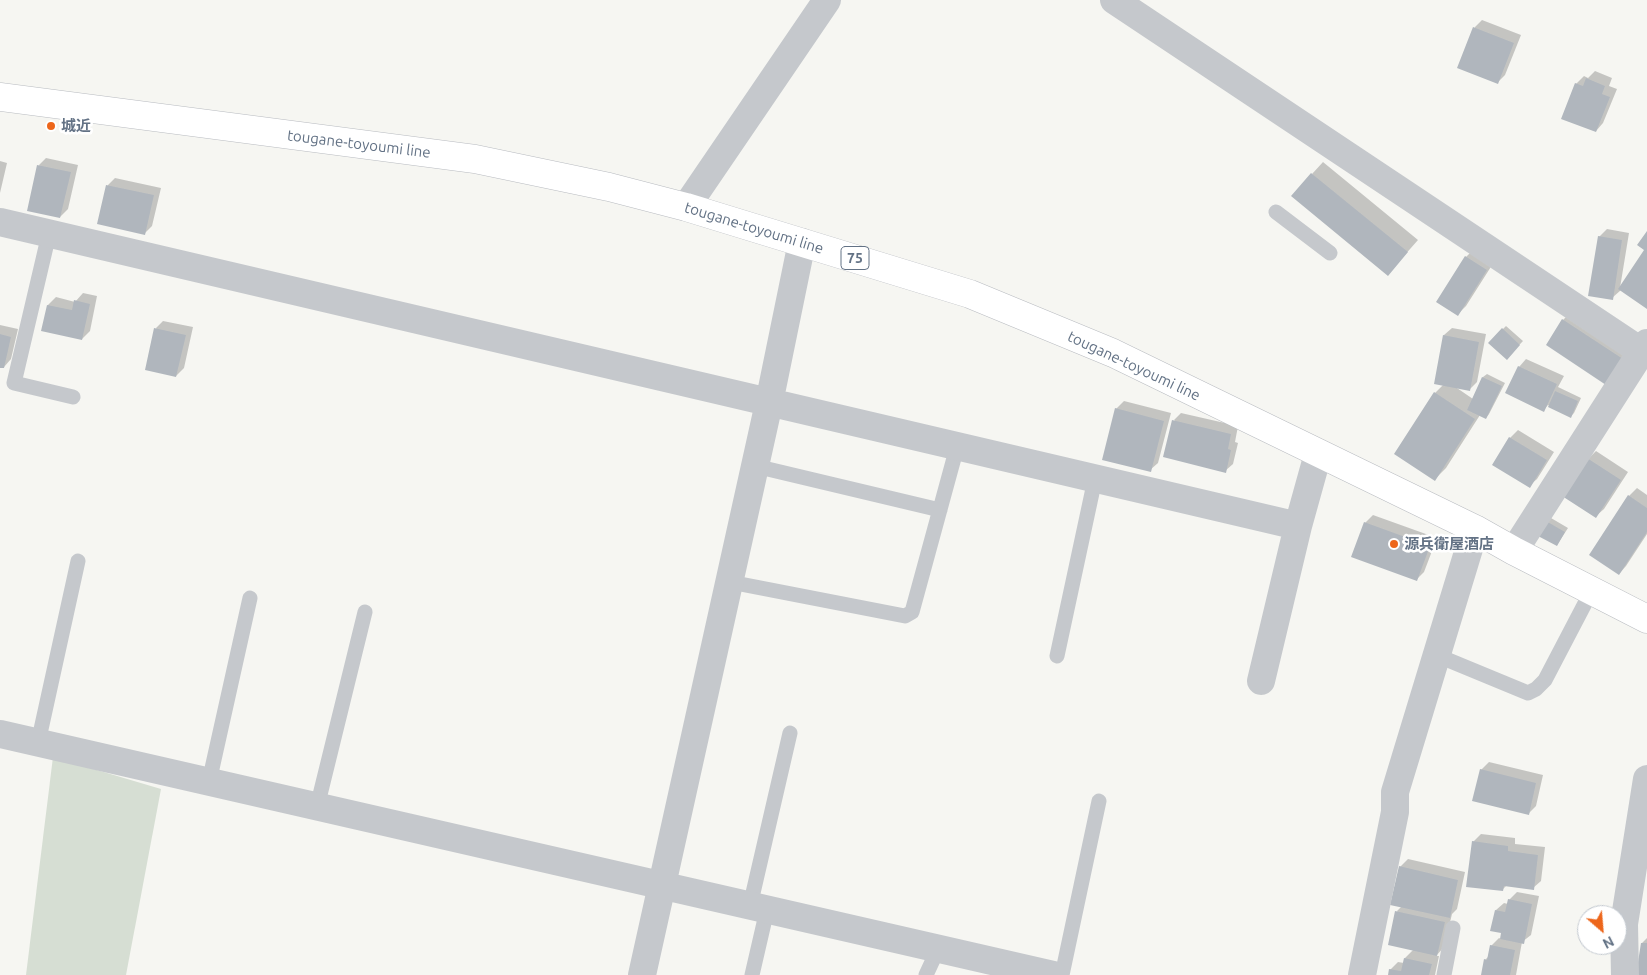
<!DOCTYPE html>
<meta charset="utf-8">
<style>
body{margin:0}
#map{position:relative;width:1647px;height:975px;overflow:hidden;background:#f6f6f2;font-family:Ubuntu,sans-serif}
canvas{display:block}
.north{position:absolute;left:1577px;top:905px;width:50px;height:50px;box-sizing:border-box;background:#fff;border:1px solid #c1c7ce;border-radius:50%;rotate:153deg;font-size:14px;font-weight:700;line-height:20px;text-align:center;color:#637285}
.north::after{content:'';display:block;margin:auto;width:18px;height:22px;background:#ed661b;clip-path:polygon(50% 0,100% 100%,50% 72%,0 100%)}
</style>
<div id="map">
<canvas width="1647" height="975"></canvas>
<div class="north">N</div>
</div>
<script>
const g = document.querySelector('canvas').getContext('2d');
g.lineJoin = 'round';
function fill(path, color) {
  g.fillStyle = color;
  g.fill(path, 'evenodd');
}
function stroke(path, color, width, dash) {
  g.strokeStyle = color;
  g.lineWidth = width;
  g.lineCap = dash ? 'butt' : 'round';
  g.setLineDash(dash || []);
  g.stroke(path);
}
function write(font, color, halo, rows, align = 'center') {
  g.font = font + ' Ubuntu,"Noto Sans JP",sans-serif';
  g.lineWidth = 5;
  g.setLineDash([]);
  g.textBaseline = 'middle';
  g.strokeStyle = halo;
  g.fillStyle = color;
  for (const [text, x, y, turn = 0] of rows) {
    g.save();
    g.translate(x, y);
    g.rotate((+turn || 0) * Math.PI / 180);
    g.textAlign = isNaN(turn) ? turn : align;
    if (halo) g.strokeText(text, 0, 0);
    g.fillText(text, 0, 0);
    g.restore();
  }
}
fill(new Path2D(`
 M 53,757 L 161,789 L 126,975 L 26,975 Z`), '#d6ded3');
fill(new Path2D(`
 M 1482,20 L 1521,35 L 1505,75 L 1498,82 L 1459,67 L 1475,27 Z
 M 1595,71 L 1612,78 L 1609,86 L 1617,89 L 1603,123 L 1596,131 L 1576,84 L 1584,76 L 1588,78 Z
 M 46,158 L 78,165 L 68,209 L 60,217 L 39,165 Z
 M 0,161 L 7,163 L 0,193 Z
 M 1323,162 L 1418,240 L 1388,274 L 1312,174 Z
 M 115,178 L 161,188 L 152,226 L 144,234 L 99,223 L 108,185 Z
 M 1607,229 L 1629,233 L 1620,288 L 1646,250 L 1647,233 L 1647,308 L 1621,290 L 1612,298 L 1599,237 Z
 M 1474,249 L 1494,262 L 1466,306 L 1458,314 L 1466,257 Z
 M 83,293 L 97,296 L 90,331 L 82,339 L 43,330 L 48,305 L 56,297 L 75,302 Z
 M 1571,312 L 1630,351 L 1614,376 L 1563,320 Z
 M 163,321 L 193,327 L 184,368 L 176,376 L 156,328 Z
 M 0,325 L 18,329 L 11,359 L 4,367 L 0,366 Z
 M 1506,326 L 1523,341 L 1507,358 L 1490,342 Z
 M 1452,328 L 1486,334 L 1477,382 L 1470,389 L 1454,386 L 1473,399 L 1483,377 L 1487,374 L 1505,383 L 1489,414 L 1486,418 L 1480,415 L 1446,468 L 1435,479 L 1435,393 L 1444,384 L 1444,335 Z
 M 1526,359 L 1564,376 L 1558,387 L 1581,398 L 1574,413 L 1571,416 L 1548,405 L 1543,410 L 1519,367 Z
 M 1124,401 L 1171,413 L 1158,463 L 1150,470 L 1116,409 Z
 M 1181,413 L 1238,426 L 1235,442 L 1238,443 L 1233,464 L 1225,471 L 1174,420 Z
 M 1518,430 L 1554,452 L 1537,479 L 1529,486 L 1494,465 L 1510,438 Z
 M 1596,451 L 1628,472 L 1604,509 L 1596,516 L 1588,459 Z
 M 1637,488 L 1647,495 L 1647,534 L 1626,566 L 1619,574 L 1629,496 Z
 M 1373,515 L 1437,538 L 1424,572 L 1416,580 L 1365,523 Z
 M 1551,518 L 1568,528 L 1557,545 L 1540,535 Z
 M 1489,762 L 1543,775 L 1536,806 L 1529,813 L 1481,770 Z
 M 1481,834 L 1515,838 L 1515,844 L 1545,847 L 1541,881 L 1533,888 L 1507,885 L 1502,890 L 1473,842 Z
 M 1408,859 L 1465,872 L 1457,909 L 1452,914 L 1444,947 L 1436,956 L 1439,956 L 1435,975 L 1389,975 L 1390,970 L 1398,962 L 1404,963 L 1405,958 L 1414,949 L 1397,911 L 1402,906 L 1400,867 Z
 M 1517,892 L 1539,896 L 1531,935 L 1522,942 L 1516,975 L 1482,975 L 1485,960 L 1489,956 L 1491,946 L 1499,938 L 1501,939 L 1502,932 L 1496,910 L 1504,903 L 1508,904 L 1509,900 Z
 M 1647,938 L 1647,975 L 1642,943 Z`), '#0003');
fill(new Path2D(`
 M 1473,27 L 1514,43 L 1498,84 L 1457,68 Z
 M 1586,78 L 1605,86 L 1602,94 L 1610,97 L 1596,132 L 1561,119 L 1575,83 L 1583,86 Z
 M 37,165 L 71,172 L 60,218 L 27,211 Z
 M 1311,173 L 1408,252 L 1388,276 L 1291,196 Z
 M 106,185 L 154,195 L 145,235 L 97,224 Z
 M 1647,231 L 1647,309 L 1618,289 L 1644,250 L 1637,245 Z
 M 1598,236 L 1622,240 L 1613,300 L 1588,296 Z
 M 1465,256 L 1487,270 L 1458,316 L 1436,302 Z
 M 74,300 L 90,304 L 82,340 L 41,331 L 47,305 L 72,310 Z
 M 1562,319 L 1623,359 L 1606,385 L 1546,345 Z
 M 154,328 L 186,335 L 176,377 L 145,370 Z
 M 1502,328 L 1520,345 L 1507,360 L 1488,343 Z
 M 0,334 L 11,337 L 4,368 L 0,368 Z
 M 1443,335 L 1479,342 L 1470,391 L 1434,384 Z
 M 1518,366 L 1557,384 L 1544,412 L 1505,393 Z
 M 1482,377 L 1502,386 L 1486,419 L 1467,410 Z
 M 1555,391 L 1578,401 L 1571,418 L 1548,407 Z
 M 1434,392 L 1475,419 L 1435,481 L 1394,454 Z
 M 1115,408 L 1164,421 L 1151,472 L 1102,460 Z
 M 1172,420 L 1231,434 L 1228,449 L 1231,450 L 1226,473 L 1163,457 Z
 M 1509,437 L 1547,460 L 1530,488 L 1492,465 Z
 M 1587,458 L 1621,480 L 1596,518 L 1562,496 Z
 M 1628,495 L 1647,508 L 1647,532 L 1619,575 L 1589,555 Z
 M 1546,521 L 1565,532 L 1557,546 L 1538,536 Z
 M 1364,522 L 1430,546 L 1417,581 L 1351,557 Z
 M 1480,769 L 1536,783 L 1529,815 L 1472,801 Z
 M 1472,841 L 1508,846 L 1508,851 L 1538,855 L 1534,890 L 1504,886 L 1503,891 L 1466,887 Z
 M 1399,866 L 1458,880 L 1450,918 L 1390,905 Z
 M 1508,899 L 1532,904 L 1524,944 L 1500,939 L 1501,933 L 1490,931 L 1495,910 L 1505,912 Z
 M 1395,911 L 1445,922 L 1437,956 L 1388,945 Z
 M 1641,943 L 1647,943 L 1647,975 L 1636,975 Z
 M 1490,945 L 1515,950 L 1510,975 L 1481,975 L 1484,959 L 1487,960 Z
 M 1404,958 L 1432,964 L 1429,975 L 1388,975 L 1389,969 L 1401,971 Z`), '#b0b6bd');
const primary = new Path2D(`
 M 0,97 L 475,159 L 609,187 L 686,207 L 970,294 L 1113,353 L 1475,529 L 1514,551 L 1647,619`);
stroke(primary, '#b8bbc0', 29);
stroke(new Path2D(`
 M 1276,212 L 1330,253
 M 49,234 L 14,383 L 73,397
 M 755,466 L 940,510
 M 730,582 L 905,616 L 912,612 L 957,447
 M 1436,655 L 1528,693 L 1536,689 L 1545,680 L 1592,590
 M 1057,656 L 1095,479
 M 38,743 L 78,561
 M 209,782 L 250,598
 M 317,807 L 365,612
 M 750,906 L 790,733
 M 752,975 L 767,910
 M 926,975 L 938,949
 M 1062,975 L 1099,801
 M 1444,975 L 1453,928`), '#c5c8cc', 15);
stroke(new Path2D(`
 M 1114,0 L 1647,355
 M 686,207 L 827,0
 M 0,222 L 1298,526
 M 1514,551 L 1647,343
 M 1261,681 L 1298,526 L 1318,454
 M 0,734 L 1053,975
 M 642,975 L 769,403 L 802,242
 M 1362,975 L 1395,812 L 1395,792 L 1475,529
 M 1625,975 L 1624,924 L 1647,779`), '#c5c8cc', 28);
stroke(primary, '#fff', 28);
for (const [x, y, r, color] of [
 [51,126,5,"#ed661b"],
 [1394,544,5,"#ed661b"]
]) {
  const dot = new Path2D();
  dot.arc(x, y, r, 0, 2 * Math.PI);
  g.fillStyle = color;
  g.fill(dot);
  stroke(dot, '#fff', 2);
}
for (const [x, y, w] of [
 [855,258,28]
]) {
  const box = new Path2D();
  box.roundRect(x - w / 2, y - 11.5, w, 23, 4);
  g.fillStyle = '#fff';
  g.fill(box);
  stroke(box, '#637285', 1);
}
write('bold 14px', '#637285', null, [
 ["75",855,258]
]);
write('bold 15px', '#637285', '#fff', [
 ["城近",61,126],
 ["源兵衛屋酒店",1404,544]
], 'left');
write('15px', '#637285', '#fff', [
 ["tougane-toyoumi line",359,144,7],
 ["tougane-toyoumi line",754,228,17],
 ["tougane-toyoumi line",1134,366,25]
]);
</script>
